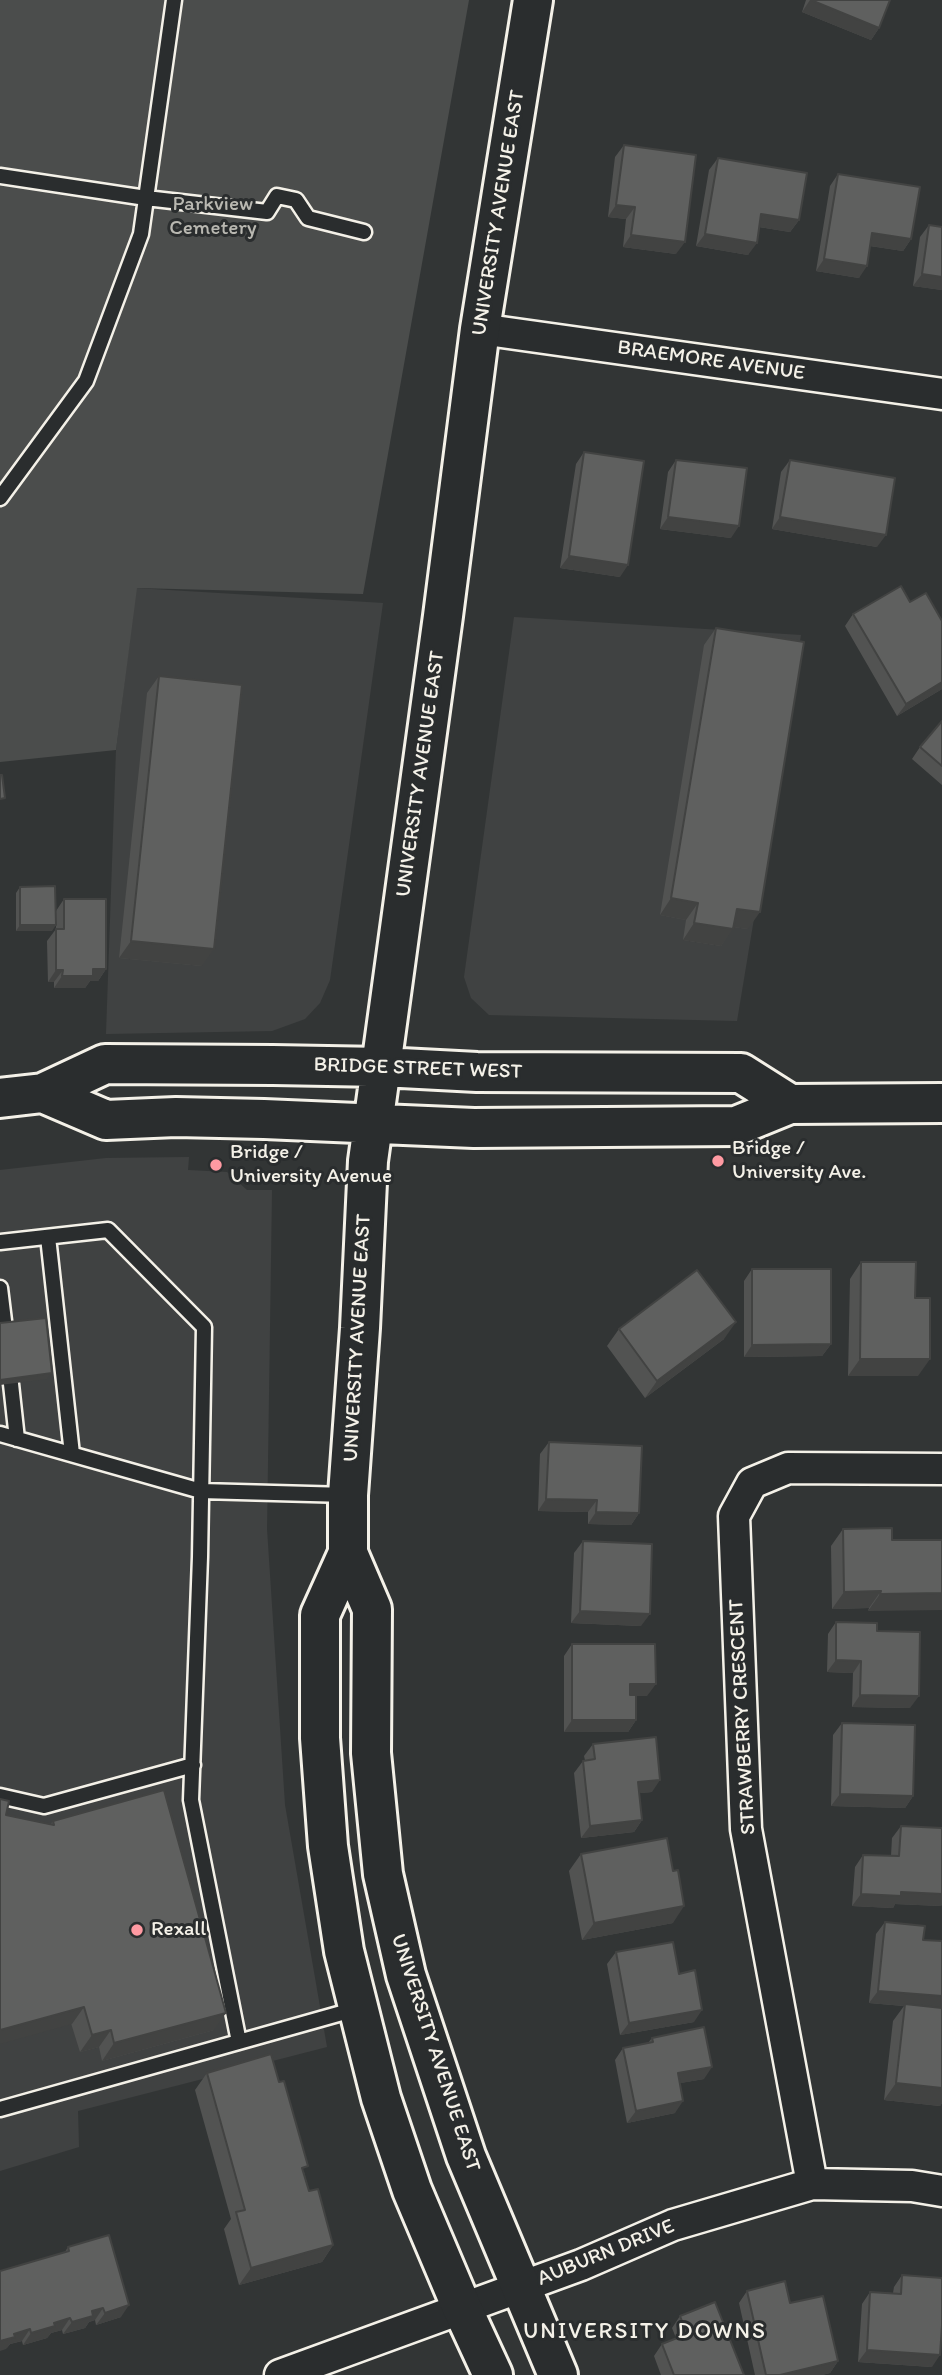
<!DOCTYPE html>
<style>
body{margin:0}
canvas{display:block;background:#323535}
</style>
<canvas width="942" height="2375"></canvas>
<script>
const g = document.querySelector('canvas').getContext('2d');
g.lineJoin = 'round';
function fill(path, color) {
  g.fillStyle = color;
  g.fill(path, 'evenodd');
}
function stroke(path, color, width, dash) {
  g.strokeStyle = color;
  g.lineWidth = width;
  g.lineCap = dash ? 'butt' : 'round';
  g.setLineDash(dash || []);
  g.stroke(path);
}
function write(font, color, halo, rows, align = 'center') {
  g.font = font + ' Itim,sans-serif';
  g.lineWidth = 6;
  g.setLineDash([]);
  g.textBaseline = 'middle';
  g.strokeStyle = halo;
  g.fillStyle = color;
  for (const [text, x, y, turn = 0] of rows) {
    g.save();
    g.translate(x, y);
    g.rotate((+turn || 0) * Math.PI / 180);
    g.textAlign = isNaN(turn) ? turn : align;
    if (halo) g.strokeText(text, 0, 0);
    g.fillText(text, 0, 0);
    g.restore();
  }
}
fill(new Path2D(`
 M 136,588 L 383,603 L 330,980 L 320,1003 L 305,1019 L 272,1031 L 106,1034 L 116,750 Z
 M 514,617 L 801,635 L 737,1021 L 489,1015 L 471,998 L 464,977 Z
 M 189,1157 L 188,1170 L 227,1172 L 247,1190 L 272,1190 L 267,1529 L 285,1805 L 327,2047 L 78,2111 L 79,2147 L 0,2171 L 0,1170 L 106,1158 Z`), '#404242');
fill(new Path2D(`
 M 0,0 L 469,0 L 363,594 L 137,588 L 116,750 L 0,762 Z`), '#4b4d4c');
const lane = new Path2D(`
 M 0,176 L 146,198 L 267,212 L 277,196 L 296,200 L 308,218 L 364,232
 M 0,498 L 86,381 L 141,234 L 174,0
 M 48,1237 L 72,1454
 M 0,1242 L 108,1230 L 204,1327 L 200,1557 L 191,1800 L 239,2042
 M 0,1288 L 5,1329
 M 11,1384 L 17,1439
 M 0,1434 L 201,1491 L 347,1495
 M 0,1796 L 44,1806 L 193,1765
 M 0,2109 L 356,2009`);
const street = new Path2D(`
 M 480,329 L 942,394
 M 812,2184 L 746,1829 L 734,1516 L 752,1483 L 788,1468 L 942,1469
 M 280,2375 L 581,2265 L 673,2225 L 812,2184 L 912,2186 L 942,2191`);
const secondary = new Path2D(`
 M 43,1093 L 106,1120 L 176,1117 L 264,1119 L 474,1128 L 736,1126 L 790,1104 L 942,1103
 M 0,1098 L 43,1093 L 105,1064 L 273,1065 L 382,1067 L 477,1072 L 741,1073 L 790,1104
 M 348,1553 L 372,1609 L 371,1753 L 383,1874 L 406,1975 L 466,2156 L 558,2375
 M 493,2375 L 462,2308 L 412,2190 L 381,2098 L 344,1951 L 328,1846 L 320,1738 L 320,1615 L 348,1553 L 348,1495 L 360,1328 L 368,1161 L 443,616 L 480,329 L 533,0`);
stroke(lane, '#f4f1e8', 19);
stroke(street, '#f4f1e8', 35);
stroke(secondary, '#f4f1e8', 44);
stroke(lane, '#2a2d2e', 14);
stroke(street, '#2a2d2e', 30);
stroke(secondary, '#2a2d2e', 38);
fill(new Path2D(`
 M 806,0 L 890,0 L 879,28 L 871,40 L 802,12 Z
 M 624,145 L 676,254 L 623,247 L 626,219 L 608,217 L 615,157 Z
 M 718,158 L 799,220 L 790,232 L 759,227 L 748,255 L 696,246 L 709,170 Z
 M 838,174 L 911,239 L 903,251 L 870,246 L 859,278 L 816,271 L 830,186 Z
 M 929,225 L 942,227 L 942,290 L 913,286 L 920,237 Z
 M 584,452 L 620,577 L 560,568 L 576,464 Z
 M 676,460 L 731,538 L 660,529 L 668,472 Z
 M 790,460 L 877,547 L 772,529 L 781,472 Z
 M 910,602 L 942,621 L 942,689 L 897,716 L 845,626 L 853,614 Z
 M 716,628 L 748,929 L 733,927 L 721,946 L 683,940 L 686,920 L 660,915 L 704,645 Z
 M 159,676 L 202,966 L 119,958 L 147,693 Z
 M 942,721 L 942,785 L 912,759 L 920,747 Z
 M 20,887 L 52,931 L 16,931 L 16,893 Z
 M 64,899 L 106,969 L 98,981 L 90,981 L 85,988 L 54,988 L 54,982 L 48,982 L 47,941 L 56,929 L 56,911 Z
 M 861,1262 L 915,1298 L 918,1376 L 848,1376 L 850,1279 Z
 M 752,1269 L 831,1344 L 822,1356 L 744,1357 L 744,1281 Z
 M 619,1329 L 724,1339 L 645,1398 L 607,1346 Z
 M 549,1442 L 639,1513 L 631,1525 L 588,1524 L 588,1512 L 538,1511 L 540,1454 Z
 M 843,1529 L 892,1540 L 942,1540 L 868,1611 L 869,1608 L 832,1609 L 831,1546 Z
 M 583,1541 L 641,1626 L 571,1623 L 574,1553 Z
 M 836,1622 L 877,1631 L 910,1708 L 852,1707 L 853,1673 L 827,1672 L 828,1634 Z
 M 572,1644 L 647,1696 L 636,1696 L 636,1720 L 628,1732 L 564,1732 L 564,1656 Z
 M 842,1723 L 913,1796 L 905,1808 L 831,1806 L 833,1735 Z
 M 593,1744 L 652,1792 L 639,1793 L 642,1820 L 634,1832 L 581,1838 L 574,1773 L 583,1761 L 585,1760 L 584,1756 Z
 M 6,1815 L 50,1825 L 53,1821 L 214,2030 L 102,2061 L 99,2047 L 80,2052 Z
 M 901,1826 L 942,1828 L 942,1904 L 941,1906 L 895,1904 L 893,1908 L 852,1906 L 855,1867 L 863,1855 L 891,1856 L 892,1838 Z
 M 581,1854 L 673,1923 L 582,1940 L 569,1871 Z
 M 885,1922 L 923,1940 L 942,1941 L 942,2103 L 940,2106 L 884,2100 L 893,2021 L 904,2006 L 869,2003 L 876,1934 Z
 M 616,1952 L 679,1974 L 694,2022 L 620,2035 L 607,1964 Z
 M 652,2038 L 704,2079 L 680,2083 L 675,2113 L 627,2123 L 615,2060 L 623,2048 L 648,2043 Z
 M 207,2073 L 304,2172 L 309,2191 L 333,2245 L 322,2262 L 239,2285 L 224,2229 L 231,2219 L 195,2090 Z
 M 68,2247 L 121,2317 L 96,2325 L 95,2320 L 89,2322 L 85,2328 L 63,2334 L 62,2330 L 51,2333 L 47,2338 L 23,2345 L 22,2341 L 10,2344 L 6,2349 Z
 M 902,2275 L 932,2367 L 858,2362 L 862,2304 L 870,2292 L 893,2293 L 894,2287 Z
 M 747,2291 L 790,2303 L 838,2361 L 830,2373 L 822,2375 L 755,2375 L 739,2303 Z
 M 680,2316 L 744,2375 L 661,2375 L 654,2356 L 662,2344 L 676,2338 L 672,2328 Z`), '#525352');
fill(new Path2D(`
 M 810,0 L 879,28 L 871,40 L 802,12 Z
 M 616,205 L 635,207 L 626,219 L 608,217 Z
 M 761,214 L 799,220 L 790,232 L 753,226 Z
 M 872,233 L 911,239 L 903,251 L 864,245 Z
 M 705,234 L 757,243 L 748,255 L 696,246 Z
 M 631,235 L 685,242 L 676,254 L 623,247 Z
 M 824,259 L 867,266 L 859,278 L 816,271 Z
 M 922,274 L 942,277 L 942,290 L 913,286 Z
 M 668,517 L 739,526 L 731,538 L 660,529 Z
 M 780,517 L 886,535 L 877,547 L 772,529 Z
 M 569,556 L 628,565 L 620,577 L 560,568 Z
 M 942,682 L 942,689 L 897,716 L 906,704 Z
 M 671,898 L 698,903 L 686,920 L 660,915 Z
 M 737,909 L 760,912 L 748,929 L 725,926 Z
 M 694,923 L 733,929 L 721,946 L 683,940 Z
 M 20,925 L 56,925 L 52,931 L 16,931 Z
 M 131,941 L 214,949 L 202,966 L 119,958 Z
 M 93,969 L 106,969 L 98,981 L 90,981 L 85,988 L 54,988 L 62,976 Z
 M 56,970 L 63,970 L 54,982 L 48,982 Z
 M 736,1322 L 724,1339 L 645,1398 L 657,1381 Z
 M 831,1344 L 822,1356 L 744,1357 L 752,1345 Z
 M 860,1359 L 930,1359 L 918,1376 L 848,1376 Z
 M 52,1373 L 47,1379 L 0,1385 L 0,1380 Z
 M 546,1499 L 597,1500 L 588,1512 L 538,1511 Z
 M 596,1512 L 639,1513 L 631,1525 L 588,1524 Z
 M 881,1591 L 869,1608 L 832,1609 L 844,1592 Z
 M 942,1593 L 942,1610 L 868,1611 L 880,1594 Z
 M 580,1611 L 650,1614 L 641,1626 L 571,1623 Z
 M 836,1660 L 861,1661 L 853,1673 L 827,1672 Z
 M 630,1684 L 656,1684 L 647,1696 L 621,1696 Z
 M 860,1695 L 919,1696 L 910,1708 L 852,1707 Z
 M 572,1720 L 636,1720 L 628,1732 L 564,1732 Z
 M 660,1780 L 652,1792 L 629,1794 L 638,1782 Z
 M 840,1794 L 913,1796 L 905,1808 L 831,1806 Z
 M 642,1820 L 634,1832 L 581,1838 L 590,1826 Z
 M 901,1892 L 942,1894 L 942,1904 L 941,1906 L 895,1904 L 893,1908 L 852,1906 L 861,1894 Z
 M 684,1906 L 673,1923 L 582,1940 L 594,1923 Z
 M 878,1991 L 942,1996 L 942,2009 L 905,2004 L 904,2006 L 869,2003 Z
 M 84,2007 L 72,2024 L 0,2044 L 0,2030 Z
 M 702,2010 L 694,2022 L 620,2035 L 629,2023 Z
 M 226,2013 L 214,2030 L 102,2061 L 114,2043 Z
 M 111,2030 L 99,2047 L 80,2052 L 92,2035 Z
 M 712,2067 L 704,2079 L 670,2085 L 678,2073 Z
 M 896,2083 L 942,2088 L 942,2103 L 940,2106 L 884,2100 Z
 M 683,2101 L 675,2113 L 627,2123 L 636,2111 Z
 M 333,2245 L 322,2262 L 239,2285 L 251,2268 Z
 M 129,2305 L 121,2317 L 96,2325 L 105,2313 Z
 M 103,2308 L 95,2320 L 89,2322 L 85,2328 L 63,2334 L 72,2322 L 92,2311 Z
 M 70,2318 L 62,2330 L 51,2333 L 47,2338 L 23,2345 L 31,2333 L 54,2323 Z
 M 30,2329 L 22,2341 L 10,2344 L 6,2349 L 0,2351 L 0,2341 L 14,2334 Z
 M 867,2350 L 940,2355 L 932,2367 L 858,2362 Z
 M 838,2361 L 830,2373 L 822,2375 L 780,2375 Z`), '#424342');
const building = new Path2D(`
 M 811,0 L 890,0 L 879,28 Z
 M 624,145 L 696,155 L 685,242 L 631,235 L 635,207 L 616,205 Z
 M 718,158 L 807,173 L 799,220 L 761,214 L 757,243 L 705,234 Z
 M 838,174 L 920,187 L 911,239 L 872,233 L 867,266 L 824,259 Z
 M 929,225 L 942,227 L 942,277 L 922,274 Z
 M 584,452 L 644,461 L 628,565 L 569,556 Z
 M 676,460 L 747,468 L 739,526 L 668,517 Z
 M 790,460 L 895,478 L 886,535 L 780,517 Z
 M 901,586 L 910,602 L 926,593 L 942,621 L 942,682 L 906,704 L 853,614 Z
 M 716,628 L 804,642 L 760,912 L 737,909 L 733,929 L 694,923 L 698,903 L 671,898 Z
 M 159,676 L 242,685 L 214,949 L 131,941 Z
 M 942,721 L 942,766 L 920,747 Z
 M 0,775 L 2,775 L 5,798 L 0,799 Z
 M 55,886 L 56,925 L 20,925 L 20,887 Z
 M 64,899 L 106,899 L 106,969 L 93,969 L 93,976 L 62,976 L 63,970 L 56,970 L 56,929 L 64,929 Z
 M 861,1262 L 916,1262 L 915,1298 L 930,1298 L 930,1359 L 860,1359 Z
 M 752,1269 L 831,1269 L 831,1344 L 752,1345 Z
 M 697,1270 L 736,1322 L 657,1381 L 619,1329 Z
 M 46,1318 L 52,1373 L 0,1380 L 0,1323 Z
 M 549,1442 L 642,1446 L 639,1513 L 596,1512 L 597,1500 L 546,1499 Z
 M 892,1528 L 892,1540 L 942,1540 L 942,1593 L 880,1594 L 881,1591 L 844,1592 L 843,1529 Z
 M 583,1541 L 652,1544 L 650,1614 L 580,1611 Z
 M 836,1622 L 877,1623 L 877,1631 L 920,1632 L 919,1696 L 860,1695 L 861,1661 L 836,1660 Z
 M 572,1644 L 655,1644 L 656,1684 L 630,1684 L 630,1695 L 636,1695 L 636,1720 L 572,1720 Z
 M 842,1723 L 915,1725 L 913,1796 L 840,1794 Z
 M 656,1737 L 660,1780 L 638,1782 L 642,1820 L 590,1826 L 583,1761 L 595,1759 L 593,1744 Z
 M 164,1790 L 226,2013 L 114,2043 L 111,2030 L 92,2035 L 84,2007 L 0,2030 L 0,1799 L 9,1801 L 6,1815 L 54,1825 L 53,1821 Z
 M 901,1826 L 942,1828 L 942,1894 L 901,1892 L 901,1896 L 861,1894 L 863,1855 L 899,1856 Z
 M 667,1838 L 673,1871 L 678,1870 L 684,1906 L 594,1923 L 581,1854 Z
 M 885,1922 L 925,1926 L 923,1940 L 942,1941 L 942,1996 L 878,1991 Z
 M 673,1942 L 679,1974 L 695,1970 L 702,2010 L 629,2023 L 616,1952 Z
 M 905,2004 L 942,2008 L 942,2088 L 896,2083 Z
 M 704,2027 L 712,2067 L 678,2073 L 683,2101 L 636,2111 L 623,2048 L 653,2042 L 652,2038 Z
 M 271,2054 L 279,2082 L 284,2081 L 308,2166 L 302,2168 L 309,2191 L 318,2189 L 333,2245 L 251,2268 L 236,2212 L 245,2210 L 207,2073 Z
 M 109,2235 L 129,2305 L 105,2313 L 103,2308 L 92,2311 L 93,2316 L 72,2322 L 70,2318 L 54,2323 L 55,2326 L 31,2333 L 30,2329 L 14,2334 L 15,2337 L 0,2341 L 0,2271 L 69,2251 L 68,2247 Z
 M 902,2275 L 942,2278 L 942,2325 L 940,2355 L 867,2350 L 870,2292 L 901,2294 Z
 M 785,2281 L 790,2303 L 823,2296 L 838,2361 L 780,2375 L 766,2375 L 747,2291 Z
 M 715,2302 L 744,2375 L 674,2375 L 662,2344 L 687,2334 L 680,2316 Z`);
fill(building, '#5f605f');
stroke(building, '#424342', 2);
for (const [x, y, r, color] of [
 [718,1161,7,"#ff9aa2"],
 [216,1165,7,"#ff9aa2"],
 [137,1930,7,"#ff9aa2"]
]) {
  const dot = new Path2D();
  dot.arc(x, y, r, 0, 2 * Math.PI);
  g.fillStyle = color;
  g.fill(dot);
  stroke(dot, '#2a2d2e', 2.5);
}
write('21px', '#b9b8b1', '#2a2d2e', [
 ["Parkview",213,205],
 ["Cemetery",213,229]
]);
write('21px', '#f4f1e8', '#2a2d2e', [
 ["UNIVERSITY AVENUE EAST",499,213,-81],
 ["BRAEMORE AVENUE",711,361,8],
 ["UNIVERSITY AVENUE EAST",421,774,-82],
 ["BRIDGE STREET WEST",418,1069,2],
 ["UNIVERSITY AVENUE EAST",358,1338,-87],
 ["STRAWBERRY CRESCENT",743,1717,-93],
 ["UNIVERSITY AVENUE EAST",435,2053,72],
 ["AUBURN DRIVE",606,2253,-22]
]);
write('21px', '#f4f1e8', '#2a2d2e', [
 ["Bridge /",732,1149],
 ["University Ave.",732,1173],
 ["Bridge /",230,1153],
 ["University Avenue",230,1177],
 ["Rexall",151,1930]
], 'left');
g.letterSpacing = '2px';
write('23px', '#f4f1e8', '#2a2d2e', [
 ["UNIVERSITY DOWNS",645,2332]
]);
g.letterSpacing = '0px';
</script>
